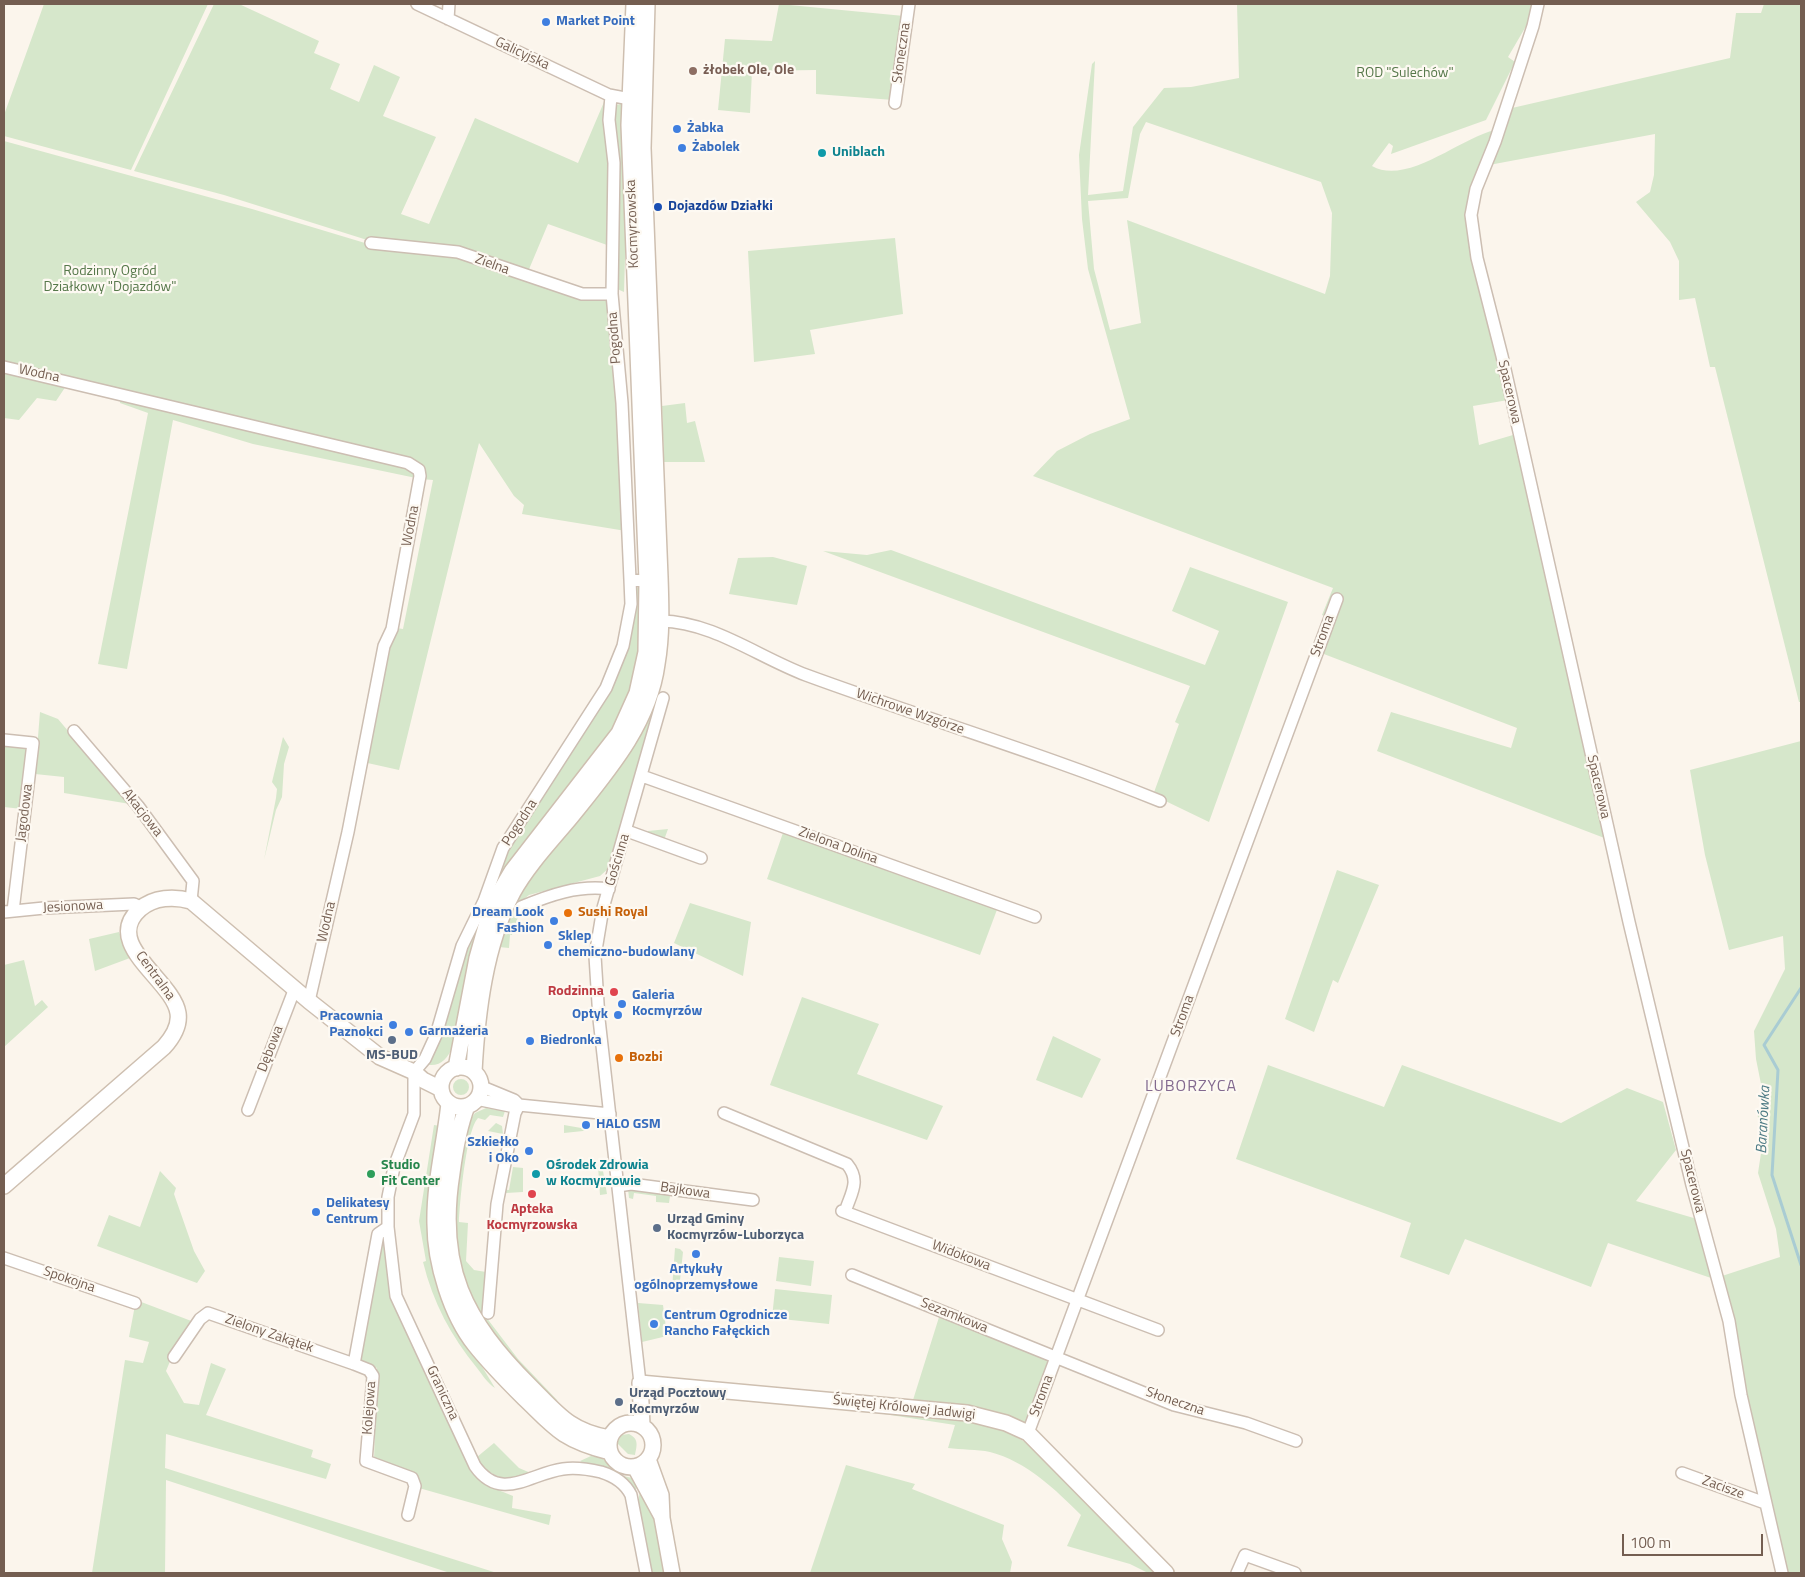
<!DOCTYPE html>
<meta charset="utf-8">
<style>
body{margin:0}
#map{position:relative;width:1805px;height:1577px;overflow:hidden;background:#fbf5ec;font-family:"Titillium Web",sans-serif}
canvas{display:block}
.frame{position:absolute;inset:0;border:5px solid #745e51;pointer-events:none}
.scale{position:absolute;left:1622px;top:1534px;width:141px;height:22px;box-sizing:border-box;border:2px solid #745e51;border-top:0;padding-left:6px;font-size:15px;line-height:18px;white-space:nowrap;color:#745e51;-webkit-text-stroke:4px #fdf9f2;paint-order:stroke}
</style>
<div id="map">
<canvas width="1805" height="1577"></canvas>
<div class="frame"></div>
<div class="scale">100 m</div>
</div>
<script>
const g = document.querySelector('canvas').getContext('2d');
g.lineJoin = 'round';
function fill(path, color) {
  g.fillStyle = color;
  g.fill(path, 'evenodd');
}
function stroke(path, color, width, dash) {
  g.strokeStyle = color;
  g.lineWidth = width;
  g.lineCap = dash ? 'butt' : 'round';
  g.setLineDash(dash || []);
  g.stroke(path);
}
function write(font, color, halo, rows, align = 'center') {
  g.font = font + ' "Titillium Web",sans-serif';
  g.lineWidth = 4.5;
  g.setLineDash([]);
  g.textBaseline = 'middle';
  g.strokeStyle = halo;
  g.fillStyle = color;
  for (const [text, x, y, turn = 0] of rows) {
    g.save();
    g.translate(x, y);
    g.rotate((+turn || 0) * Math.PI / 180);
    g.textAlign = isNaN(turn) ? turn : align;
    if (halo) g.strokeText(text, 0, 0);
    g.fillText(text, 0, 0);
    g.restore();
  }
}
fill(new Path2D(`
 M 44,4 L 208,4 L 131,170 L 4,136 L 4,115 Z
 M 214,4 L 239,4 L 319,41 L 314,53 L 340,64 L 330,89 L 359,102 L 374,65 L 400,77 L 383,116 L 436,137 L 401,214 L 429,224 L 475,118 L 578,163 L 604,102 L 609,136 L 607,245 L 548,224 L 527,274 L 422,245 L 364,239 L 224,195 L 134,171 Z
 M 779,4 L 904,16 L 893,100 L 816,94 L 816,70 L 752,71 L 750,113 L 718,110 L 725,39 L 772,41 Z
 M 1237,4 L 1533,4 L 1532,16 L 1508,57 L 1515,62 L 1486,120 L 1391,154 L 1393,146 L 1389,143 L 1372,166 C 1407,186 1460,138 1495,130 L 1467,212 L 1508,400 L 1473,406 L 1479,445 L 1513,435 L 1607,839 L 1377,751 L 1391,712 L 1511,748 L 1517,728 L 1316,651 L 1329,618 L 1322,615 L 1333,588 L 1033,476 L 1057,451 L 1090,434 L 1130,419 L 1088,269 L 1082,219 L 1079,155 L 1092,64 L 1095,61 L 1088,195 L 1123,191 L 1133,127 L 1164,88 L 1191,87 L 1239,78 ZM 1146,122 L 1321,182 L 1332,213 L 1330,276 L 1325,294 L 1127,220 L 1141,323 L 1110,330 L 1094,269 L 1088,201 L 1128,198 L 1140,134 Z
 M 1764,4 L 1801,4 L 1801,702 L 1799,702 L 1715,367 L 1710,367 L 1695,298 L 1679,300 L 1679,261 L 1670,242 L 1636,202 L 1650,192 L 1654,175 L 1655,134 L 1489,165 L 1512,108 L 1730,58 L 1736,13 L 1761,13 Z
 M 621,104 L 624,107 L 626,226 L 624,292 L 615,288 C 616,229 622,169 613,110 L 616,105 Z
 M 4,141 L 252,209 L 365,243 L 457,256 L 580,297 L 608,301 L 610,336 L 620,402 L 626,531 L 522,514 L 524,505 L 514,496 L 479,443 L 399,770 L 363,762 L 390,627 L 403,629 L 433,480 L 421,479 L 423,465 L 334,441 L 4,365 Z
 M 895,238 L 903,314 L 810,330 L 815,354 L 754,362 L 748,251 Z
 M 4,368 L 68,383 L 56,401 L 37,398 L 19,420 L 4,418 Z
 M 121,396 L 411,467 L 416,478 L 253,444 L 173,420 L 127,669 L 98,664 L 148,413 L 120,403 Z
 M 685,403 L 687,423 L 695,421 L 705,462 L 664,462 L 662,406 Z
 M 891,550 L 1205,665 L 1219,631 L 1172,611 L 1190,567 L 1288,602 L 1209,822 L 1153,795 L 1179,724 L 1175,722 L 1190,686 L 823,551 L 867,555 Z
 M 773,557 L 807,566 L 797,605 L 729,594 L 738,558 Z
 M 633,588 L 643,588 C 641,648 637,688 606,741 L 490,898 L 476,931 L 453,1046 C 447,1060 440,1068 423,1064 L 464,948 L 505,849 L 608,689 Z
 M 657,695 L 609,868 L 600,876 L 529,895 L 524,899 L 512,935 L 510,935 L 509,948 L 499,947 C 508,919 519,896 535,871 L 629,754 L 644,728 Z
 M 40,712 L 58,719 L 130,804 L 64,793 L 64,777 L 35,774 Z
 M 283,737 L 289,747 L 284,764 L 282,797 L 276,810 L 264,860 L 276,798 L 277,789 L 272,782 Z
 M 1801,741 L 1801,1573 L 1786,1573 L 1758,1456 L 1722,1276 L 1780,1257 L 1776,1229 L 1758,1173 L 1763,1140 L 1757,1113 L 1764,1099 L 1756,1059 L 1754,1031 L 1785,969 L 1783,936 L 1729,950 L 1705,855 L 1690,770 Z
 M 4,744 L 29,748 L 22,809 L 4,807 Z
 M 785,827 L 998,907 L 980,955 L 767,879 Z
 M 668,829 L 664,840 L 647,834 L 648,831 Z
 M 1337,870 L 1379,885 L 1338,983 L 1333,980 L 1314,1032 L 1285,1019 Z
 M 690,903 L 751,922 L 743,976 L 674,943 Z
 M 119,932 L 130,958 L 95,971 L 89,939 Z
 M 24,960 L 35,1006 L 42,1000 L 48,1007 L 4,1047 L 4,965 Z
 M 802,997 L 879,1024 L 857,1074 L 943,1106 L 927,1140 L 770,1085 Z
 M 1053,1036 L 1101,1059 L 1082,1098 L 1036,1080 Z
 M 1268,1065 L 1384,1107 L 1402,1065 L 1561,1123 L 1627,1088 L 1663,1102 L 1676,1150 L 1636,1201 L 1697,1219 L 1714,1279 L 1608,1243 L 1591,1287 L 1465,1239 L 1449,1275 L 1400,1257 L 1411,1223 L 1236,1159 Z
 M453 1087a8 8 0 1 1 16 0a8 8 0 1 1-16 0Z
 M 486,1108 L 505,1111 L 503,1117 L 490,1115 L 485,1120 L 478,1118 C 466,1131 460,1201 459,1222 L 468,1223 L 466,1261 L 474,1270 L 486,1272 L 486,1317 L 518,1359 L 558,1401 C 543,1394 520,1367 509,1353 C 468,1305 450,1258 455,1195 C 457,1169 466,1144 470,1120 L 475,1113 Z
 M 496,1123 L 502,1126 L 503,1134 L 488,1131 Z
 M 434,1125 L 441,1126 L 427,1221 L 431,1260 L 478,1360 L 495,1388 C 487,1383 482,1374 477,1368 C 451,1336 433,1303 423,1262 L 426,1261 L 419,1221 Z
 M 564,1125 L 587,1129 L 583,1131 L 564,1133 Z
 M 602,1165 L 607,1194 L 600,1195 L 598,1166 Z
 M 513,1167 L 523,1168 L 523,1192 L 506,1193 L 504,1201 L 502,1189 L 509,1190 Z
 M 160,1171 L 176,1188 L 174,1194 L 194,1251 L 205,1271 L 197,1283 L 97,1246 L 109,1215 L 140,1227 Z
 M 628,1189 L 685,1193 L 685,1198 L 670,1196 L 669,1203 L 656,1202 L 656,1196 L 634,1193 L 633,1199 L 629,1198 Z
 M 387,1243 L 393,1296 L 474,1475 L 491,1487 L 513,1496 L 512,1508 L 551,1515 L 549,1525 L 419,1488 L 419,1478 L 374,1460 L 377,1368 L 357,1361 L 381,1246 Z
 M 675,1248 L 680,1249 L 683,1252 L 679,1290 L 672,1289 Z
 M 779,1257 L 814,1261 L 811,1286 L 776,1281 Z
 M 775,1289 L 832,1295 L 829,1324 L 772,1318 Z
 M 136,1300 L 194,1322 L 173,1354 L 166,1371 L 184,1403 L 199,1405 L 211,1363 L 226,1369 L 206,1415 L 313,1450 L 311,1457 L 331,1464 L 326,1479 L 166,1434 L 165,1468 L 497,1573 L 450,1573 L 166,1480 L 165,1573 L 92,1573 L 125,1360 L 143,1363 L 149,1342 L 129,1337 Z
 M 638,1303 L 663,1305 L 667,1336 L 642,1342 Z
 M 940,1314 L 1051,1359 L 1026,1427 L 913,1400 Z
 M 877,1410 L 957,1417 L 996,1425 L 1025,1442 L 1084,1497 L 1157,1573 L 1148,1573 L 1130,1564 L 1067,1546 L 1081,1515 C 1056,1490 1026,1461 990,1452 C 977,1449 961,1450 948,1448 L 955,1425 L 871,1412 Z
 M 629,1434 C 639,1439 637,1445 635,1455 L 628,1454 L 617,1443 L 621,1435 Z
 M 494,1443 L 519,1468 L 533,1474 L 506,1481 L 482,1468 L 477,1457 Z
 M 591,1456 L 602,1458 L 619,1475 L 632,1478 L 638,1483 L 635,1493 L 580,1461 Z
 M 846,1465 L 915,1484 L 912,1489 L 1004,1525 L 1002,1539 L 1012,1562 L 1010,1573 L 810,1573 Z
 M 641,1485 L 652,1507 L 665,1573 L 650,1573 L 638,1502 Z`), '#d6e7cb');
stroke(new Path2D(`
 M 1801,988 L 1764,1045 L 1778,1070 L 1772,1175 L 1801,1265`), '#a9ccd3', 3);
const street = new Path2D(`
 M 417,4 L 609,95 L 630,99
 M 1538,4 L 1533,26 L 1495,142 L 1476,189 L 1471,215 L 1477,258 L 1502,356 L 1629,922 L 1692,1185 L 1729,1321 L 1741,1395 L 1782,1573
 M 448,19 L 449,4
 M 611,96 L 609,120 L 614,163 L 612,294 L 622,403 L 630,580
 M 895,103 L 909,4
 M 371,243 L 458,252 L 582,294 L 612,294
 M 4,367 L 408,463 L 419,470 L 420,476 L 392,629 L 384,646 L 348,832 L 309,1001
 M 661,621 C 713,622 758,657 806,675 C 923,718 1044,754 1160,801
 M 74,731 L 138,806 L 193,881 L 191,901
 M 4,740 L 33,743 L 13,911
 M 642,776 L 1035,917
 M 627,831 L 701,858
 M 521,907 C 550,895 578,885 609,889
 M 4,912 L 44,908 L 134,904 L 142,908
 M 480,1086 L 514,1100 L 519,1105
 M 476,1099 L 510,1106 L 519,1105 L 610,1114
 M 248,1110 L 295,988
 M 724,1113 L 847,1164 C 861,1181 851,1193 845,1212
 M 618,1186 L 631,1184 L 753,1200
 M 842,1211 L 1158,1330
 M 388,1227 L 378,1234 L 354,1364 L 369,1370 L 373,1376 L 366,1461 L 412,1478 L 415,1486 L 408,1515
 M 4,1258 L 135,1303
 M 852,1275 L 1174,1405 L 1246,1423 L 1296,1441
 M 488,1313 L 497,1204 L 515,1113 L 519,1105
 M 174,1357 L 200,1319 L 208,1313 L 354,1364
 M 640,1383 L 599,1019 L 595,956 L 603,908 L 663,698
 M 1028,1433 L 1337,599
 M 1682,1473 L 1765,1503
 M 646,1573 L 631,1495 C 625,1483 614,1476 601,1472 C 588,1469 577,1467 563,1469 C 531,1473 501,1503 475,1466 L 396,1296 L 388,1227 L 388,1197 L 394,1167 L 414,1114 L 414,1072 L 425,1059 L 436,1035 L 462,946 L 484,901 L 503,848 L 606,688 L 623,646 L 631,604 L 630,580 L 647,581
 M 1237,1573 L 1245,1555 L 1295,1573`);
const secondary = new Path2D(`
 M441 1087a20 20 0 1 1 40 0a20 20 0 1 1-40 0Z
 M 456,1068 L 477,958 L 492,905 L 512,871 L 619,733 L 637,693 L 646,652 L 647,581 L 629,125 L 634,4
 M 474,1072 C 477,1013 485,945 513,892 C 528,865 551,841 571,817 C 608,771 649,724 657,664 C 662,635 661,606 660,577 L 643,148 L 647,4
 M 449,1103 C 445,1143 434,1183 435,1224 C 435,1263 451,1315 475,1345 C 490,1364 507,1381 524,1398 C 537,1410 549,1424 564,1434 C 578,1443 594,1448 610,1452
 M 467,1106 C 459,1127 455,1150 452,1173 C 437,1267 464,1320 530,1386 C 557,1413 569,1431 609,1438
 M 4,1186 L 164,1047 C 173,1037 180,1026 178,1013 C 173,980 101,944 140,909 C 154,897 174,896 191,901 L 309,1001 L 380,1057 L 414,1072 L 423,1080 L 441,1089
 M 640,1383 L 967,1413 L 1006,1423 L 1028,1433 L 1166,1573
 M 640,1383 L 642,1425
 M609 1445a22 22 0 1 1 44 0a22 22 0 1 1-44 0Z
 M 648,1459 L 661,1495 L 662,1518 L 672,1573
 M 635,1467 L 661,1515`);
stroke(street, '#ccbeb2', 14);
stroke(secondary, '#cebfb0', 18);
stroke(street, '#fff', 11);
stroke(secondary, '#fff', 15);
for (const [x, y, r, color] of [
 [546,22,5,"#3f7fe0"],
 [693,71,5,"#8d6e63"],
 [677,129,5,"#3f7fe0"],
 [682,148,5,"#3f7fe0"],
 [822,153,5,"#0f9aa8"],
 [658,207,5,"#1a4fb4"],
 [568,913,5,"#e8710a"],
 [554,921,5,"#3f7fe0"],
 [548,945,5,"#3f7fe0"],
 [614,992,5,"#e0444e"],
 [622,1004,5,"#3f7fe0"],
 [618,1015,5,"#3f7fe0"],
 [393,1025,5,"#3f7fe0"],
 [409,1032,5,"#3f7fe0"],
 [392,1040,5,"#5c6f8a"],
 [530,1041,5,"#3f7fe0"],
 [619,1058,5,"#e8710a"],
 [586,1125,5,"#3f7fe0"],
 [529,1151,5,"#3f7fe0"],
 [371,1174,5,"#2e9e5b"],
 [536,1174,5,"#0f9aa8"],
 [532,1194,5,"#e0444e"],
 [316,1212,5,"#3f7fe0"],
 [657,1228,5,"#5c6f8a"],
 [696,1254,5,"#3f7fe0"],
 [654,1324,5,"#3f7fe0"],
 [619,1402,5,"#5c6f8a"]
]) {
  const dot = new Path2D();
  dot.arc(x, y, r, 0, 2 * Math.PI);
  g.fillStyle = color;
  g.fill(dot);
  stroke(dot, '#fdf9f2', 2);
}
write('bold 14px', '#366cbe', '#fdf9f2', [
 ["Market Point",556,22],
 ["Żabka",687,129],
 ["Żabolek",692,148],
 ["Dream Look",544,913,"right"],
 ["Fashion",544,929,"right"],
 ["Sklep",558,937],
 ["chemiczno-budowlany",558,953],
 ["Galeria",632,996],
 ["Kocmyrzów",632,1012],
 ["Optyk",608,1015,"right"],
 ["Pracownia",383,1017,"right"],
 ["Paznokci",383,1033,"right"],
 ["Garmażeria",419,1032],
 ["Biedronka",540,1041],
 ["HALO GSM",596,1125],
 ["Szkiełko",519,1143,"right"],
 ["i Oko",519,1159,"right"],
 ["Delikatesy",326,1204],
 ["Centrum",326,1220],
 ["Artykuły",696,1270,"center"],
 ["ogólnoprzemysłowe",696,1286,"center"],
 ["Centrum Ogrodnicze",664,1316],
 ["Rancho Fałęckich",664,1332]
], 'left');
write('14px', '#745e51', '#fdf9f2', [
 ["Słoneczna",902,53,-82],
 ["Galicyjska",522,54,25],
 ["Kocmyrzowska",633,224,-92],
 ["Zielna",492,265,20],
 ["Pogodna",615,338,-94],
 ["Wodna",39,374,12],
 ["Spacerowa",1509,392,77],
 ["Wodna",411,526,-79],
 ["Stroma",1323,636,-70],
 ["Wichrowe Wzgórze",910,712,19],
 ["Spacerowa",1598,787,77],
 ["Jagodowa",25,813,-83],
 ["Akacjowa",142,813,52],
 ["Pogodna",520,823,-57],
 ["Zielona Dolina",838,846,20],
 ["Gościnna",618,860,-73],
 ["Jesionowa",73,907,-3],
 ["Wodna",327,922,-77],
 ["Centralna",155,976,54],
 ["Stroma",1183,1016,-70],
 ["Dębowa",271,1049,-69],
 ["Spacerowa",1692,1181,76],
 ["Bajkowa",685,1191,8],
 ["Widokowa",961,1256,21],
 ["Spokojna",69,1280,19],
 ["Sezamkowa",954,1316,22],
 ["Zielony Zakątek",269,1334,19],
 ["Graniczna",442,1393,65],
 ["Stroma",1042,1396,-70],
 ["Słoneczna",1175,1402,19],
 ["Kolejowa",370,1408,-86],
 ["Świętej Królowej Jadwigi",904,1408,6],
 ["Zacisze",1723,1488,20]
]);
write('bold 14px', '#785e54', '#fdf9f2', [
 ["żłobek Ole, Ole",703,71]
], 'left');
write('14px', '#56784a', '#fdf9f2', [
 ["ROD \"Sulechów\"",1405,74],
 ["Rodzinny Ogród",110,272],
 ["Działkowy \"Dojazdów\"",110,288]
]);
write('bold 14px', '#0d838f', '#fdf9f2', [
 ["Uniblach",832,153],
 ["Ośrodek Zdrowia",546,1166],
 ["w Kocmyrzowie",546,1182]
], 'left');
write('bold 14px', '#164399', '#fdf9f2', [
 ["Dojazdów Działki",668,207]
], 'left');
write('bold 14px', '#c56008', '#fdf9f2', [
 ["Sushi Royal",578,913],
 ["Bozbi",629,1058]
], 'left');
write('bold 14px', '#be3a42', '#fdf9f2', [
 ["Rodzinna",604,992],
 ["Apteka",532,1210,"center"],
 ["Kocmyrzowska",532,1226,"center"]
], 'right');
write('bold 14px', '#4e5e75', '#fdf9f2', [
 ["MS-BUD",392,1056,"center"],
 ["Urząd Gminy",667,1220],
 ["Kocmyrzów-Luborzyca",667,1236],
 ["Urząd Pocztowy",629,1394],
 ["Kocmyrzów",629,1410]
], 'left');
write('bold 14px', '#27864d', '#fdf9f2', [
 ["Studio",381,1166],
 ["Fit Center",381,1182]
], 'left');
write('italic 15px', '#4c7a84', '#fdf9f2', [
 ["Baranówka",1764,1120,-87]
]);
g.letterSpacing = '1px';
write('16px', '#83698f', '#fdf9f2', [
 ["LUBORZYCA",1191,1087]
]);
g.letterSpacing = '0px';
</script>
